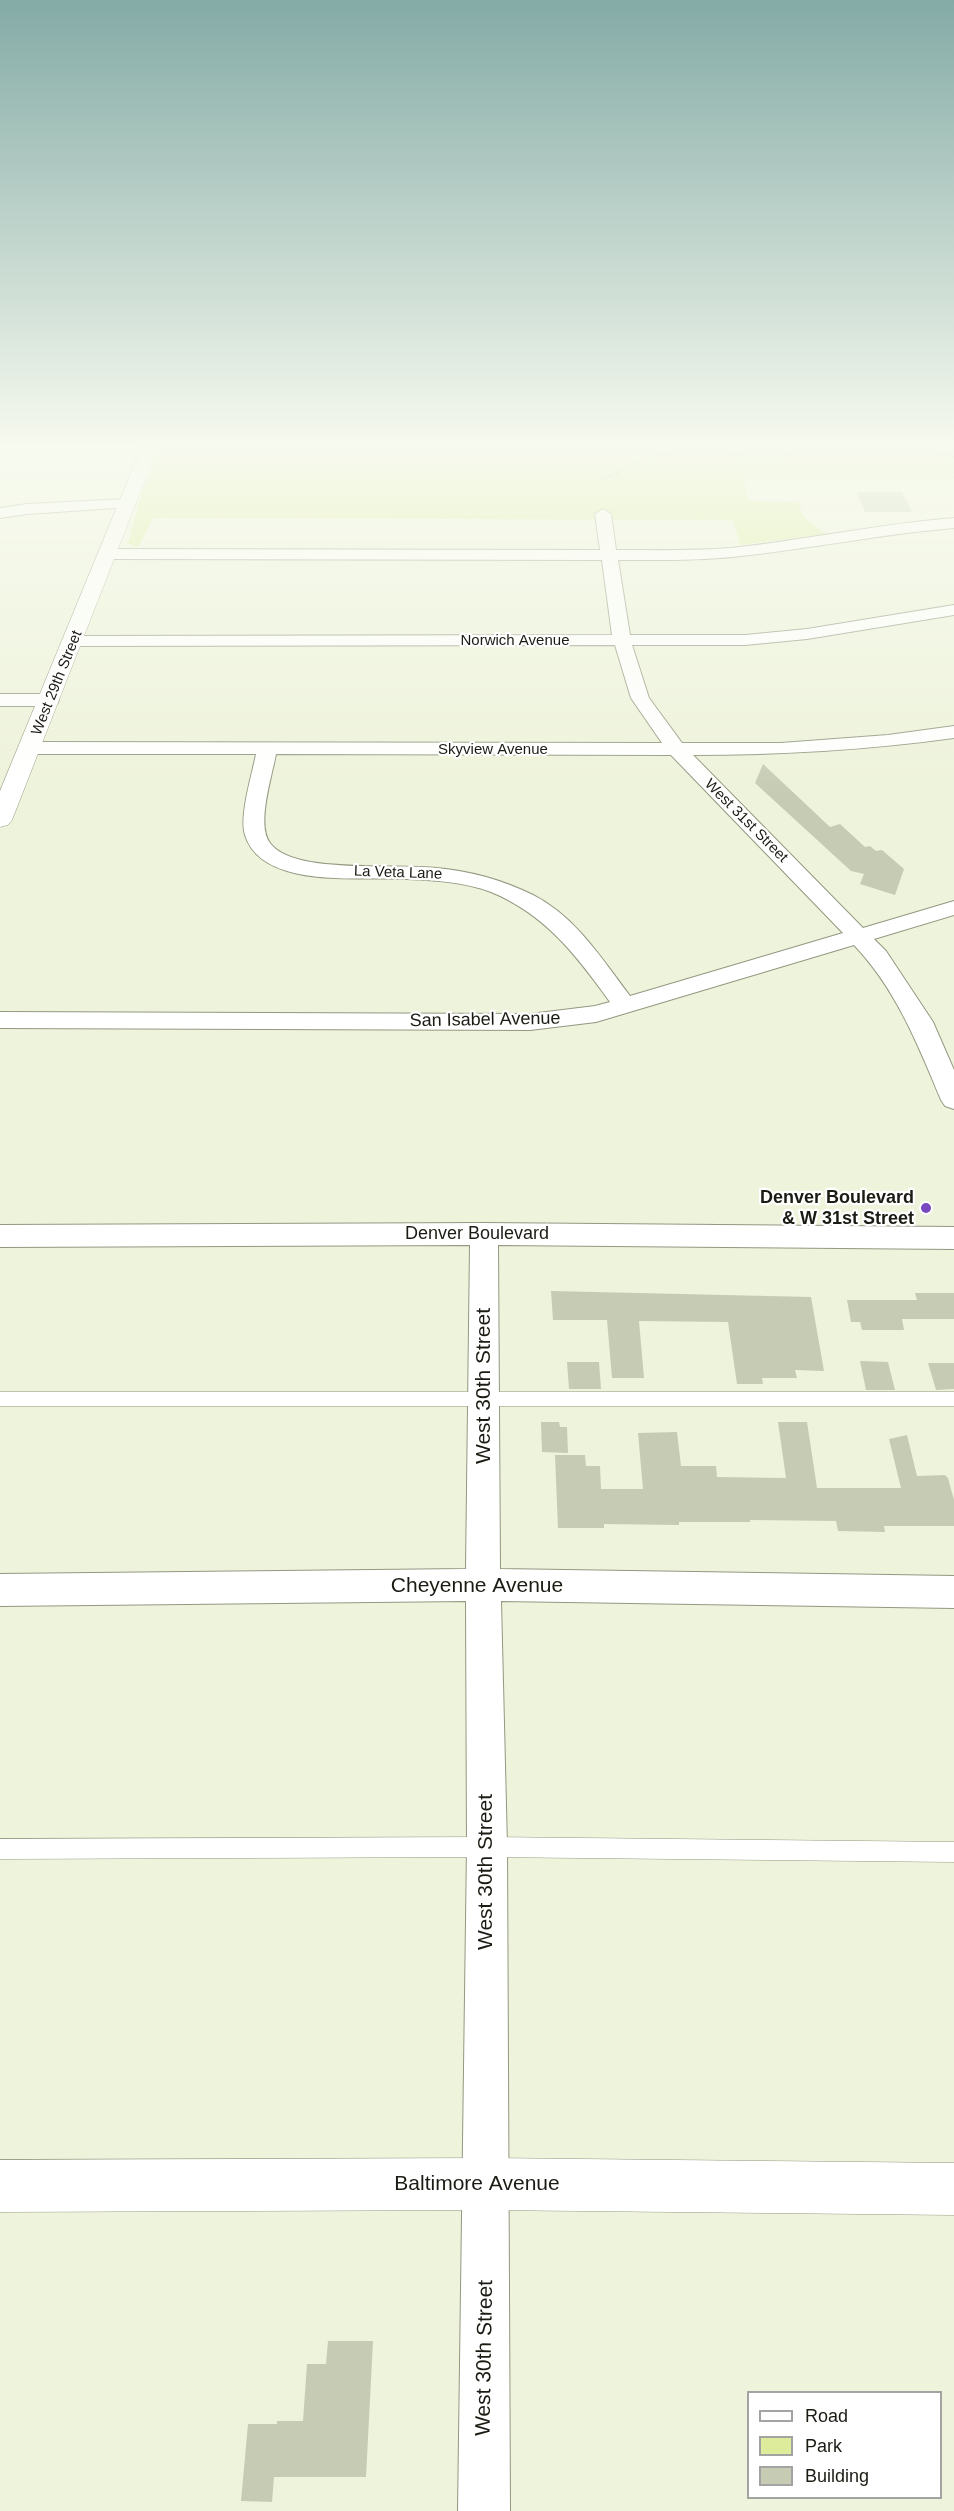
<!DOCTYPE html>
<style>
body{margin:0}
#map{position:relative;width:954px;height:2511px;overflow:hidden;background:#eef3db;font-family:Helvetica,sans-serif}
canvas{display:block}
.legend{position:absolute;left:747px;top:2391px;width:195px;height:108px;box-sizing:border-box;background:#fff;border:2px solid #a3a4a1;margin:0;padding:8px 10px;list-style:none;font-size:18px;color:#1a1c13}
.legend li{display:flex;align-items:center;gap:12px;height:30px}
.legend b{width:30px;border:2px solid #a3a4a1}
</style>
<div id="map">
<canvas width="954" height="2511"></canvas>
<ul class="legend">
<li><b style="height:8px;background:#fff"></b>Road</li>
<li><b style="height:16px;background:#ddec9b"></b>Park</li>
<li><b style="height:16px;background:#c6ccb4"></b>Building</li>
</ul>
</div>
<script>
const g = document.querySelector('canvas').getContext('2d');
g.lineJoin = 'round';
function fill(path, color) {
  g.fillStyle = color;
  g.fill(path, 'evenodd');
}
function stroke(path, color, width, dash) {
  g.strokeStyle = color;
  g.lineWidth = width;
  g.lineCap = dash ? 'butt' : 'round';
  g.setLineDash(dash || []);
  g.stroke(path);
}
function write(font, color, halo, rows, align = 'center') {
  g.font = font + ' Helvetica,sans-serif';
  g.lineWidth = 4.5;
  g.setLineDash([]);
  g.textBaseline = 'middle';
  g.strokeStyle = halo;
  g.fillStyle = color;
  for (const [text, x, y, turn = 0] of rows) {
    g.save();
    g.translate(x, y);
    g.rotate((+turn || 0) * Math.PI / 180);
    g.textAlign = isNaN(turn) ? turn : align;
    if (halo) g.strokeText(text, 0, 0);
    g.fillText(text, 0, 0);
    g.restore();
  }
}
fill(new Path2D(`
 M 162,444 L 954,444 L 954,479 L 744,479 L 748,501 L 798,502 L 804,517 L 826,534 L 740,545 L 733,520 L 153,518 L 138,547 L 128,544 L 140,497 Z`), '#ddec9b');
fill(new Path2D(`
 M 856,492 L 902,492 L 912,512 L 865,512 Z
 M 763,764 L 830,827 L 840,824 L 865,847 L 870,846 L 876,851 L 882,850 L 904,869 L 895,895 L 860,884 L 864,874 L 851,871 L 755,783 Z
 M 551,1291 L 811,1297 L 824,1371 L 795,1370 L 797,1378 L 762,1378 L 763,1384 L 737,1384 L 728,1322 L 639,1321 L 644,1378 L 612,1378 L 607,1320 L 553,1320 Z
 M 915,1293 L 954,1293 L 954,1319 L 902,1319 L 904,1330 L 862,1330 L 860,1322 L 851,1322 L 847,1300 L 917,1300 Z
 M 860,1361 L 888,1362 L 895,1390 L 866,1390 Z
 M 567,1362 L 599,1362 L 601,1389 L 569,1389 Z
 M 928,1363 L 954,1363 L 954,1389 L 936,1390 Z
 M 541,1422 L 559,1422 L 560,1427 L 567,1427 L 568,1453 L 542,1452 Z
 M 778,1422 L 807,1422 L 817,1488 L 901,1488 L 889,1439 L 907,1435 L 917,1476 L 945,1475 L 948,1478 L 954,1500 L 954,1526 L 884,1526 L 885,1532 L 838,1531 L 836,1521 L 750,1520 L 750,1522 L 679,1522 L 679,1525 L 604,1524 L 604,1528 L 558,1528 L 555,1455 L 585,1455 L 586,1466 L 600,1466 L 601,1489 L 643,1489 L 638,1433 L 677,1432 L 681,1466 L 716,1466 L 717,1477 L 786,1478 Z
 M 328,2341 L 373,2341 L 366,2477 L 274,2477 L 272,2502 L 241,2501 L 248,2424 L 277,2424 L 277,2421 L 303,2421 L 307,2364 L 326,2364 Z`), '#c6ccb4');
const service = new Path2D(`
 M 0,1392 L 954,1392 L 954,1406 L 0,1406 Z
 M 487,1837 L 954,1842 L 954,1862 L 487,1857 L 0,1859 L 0,1839 Z`);
const minor = new Path2D(`
 M 126,499 L 131,501 L 134,504 L 131,507 L 27,514 L 0,518 L 0,508 L 27,504 Z
 M 603,509 L 611,514 L 616,550 C 655,550 693,551 731,548 C 806,540 879,524 954,518 L 954,528 C 879,534 806,550 732,557 C 694,561 656,560 618,560 L 630,635 L 745,635 L 807,629 L 954,605 L 954,615 L 807,639 L 745,645 L 632,645 L 649,698 L 682,743 L 781,743 L 888,735 L 954,726 L 954,738 C 866,750 781,755 693,755 L 863,928 L 954,901 L 954,915 L 874,939 L 886,951 L 933,1022 L 954,1070 L 954,1109 L 945,1106 L 941,1100 C 918,1045 896,989 854,945 L 596,1022 L 530,1030 L 0,1028 L 0,1012 L 530,1014 L 595,1006 L 610,1002 C 577,956 545,914 491,892 C 464,882 434,880 406,879 C 361,876 262,890 245,835 C 239,816 252,775 256,754 L 31,754 L 24,752 L 21,748 L 24,744 L 31,742 L 662,743 L 631,698 L 615,645 L 74,646 L 68,645 L 65,641 L 68,637 L 74,636 L 612,635 L 602,560 L 107,559 L 99,554 L 107,549 L 600,550 L 595,514 ZM 276,754 L 671,755 L 843,933 L 630,996 C 602,959 576,917 533,895 C 503,880 470,871 437,868 C 398,863 293,875 270,843 C 256,825 272,776 276,754 Z
 M 0,694 L 50,694 L 57,696 L 59,700 L 57,704 L 50,706 L 0,706 Z
 M 484,1223 L 954,1227 L 954,1249 L 498,1245 L 500,1569 L 954,1576 L 954,1608 L 501,1601 L 507,1847 L 510,2511 L 458,2511 L 467,1847 L 466,1601 L 0,1606 L 0,1574 L 466,1569 L 470,1245 L 0,1247 L 0,1225 Z`);
const tertiary = new Path2D(`
 M 143,444 L 159,444 L 12,820 L 8,825 L 0,827 L 0,791 Z
 M 487,2158 L 954,2163 L 954,2215 L 487,2210 L 0,2212 L 0,2160 Z`);
stroke(service, '#939881', 1);
stroke(minor, '#939881', 2);
stroke(tertiary, '#939881', 1);
stroke(new Path2D(`
 M 845,446 L 922,451 L 954,457
 M 601,480 L 651,457 L 665,454 L 706,452 L 769,458 L 847,444`), '#999d8b', 2, [2, 2]);
fill(service, '#fff');
fill(minor, '#fff');
fill(tertiary, '#fff');
const sky = g.createLinearGradient(0, 0, 0, 796);
sky.addColorStop(0, '#84aba6');
sky.addColorStop(0.56, '#f7faef');
sky.addColorStop(1, '#f7faef00');
g.fillStyle = sky;
g.fillRect(0, 0, 954, 796);
for (const [x, y, r, color] of [
 [926,1208,6,"#7748c0"]
]) {
  const dot = new Path2D();
  dot.arc(x, y, r, 0, 2 * Math.PI);
  g.fillStyle = color;
  g.fill(dot);
  stroke(dot, '#fff', 2);
}
write('15px', '#1a1c13', '#fff', [
 ["Norwich Avenue",515,641],
 ["West 29th Street",57,683,-68],
 ["Skyview Avenue",493,750],
 ["West 31st Street",746,821,45],
 ["La Veta Lane",398,873,2]
]);
write('18px', '#1a1c13', '#fff', [
 ["San Isabel Avenue",485,1020,-1],
 ["Denver Boulevard",477,1234]
]);
write('bold 18px', '#1a1c13', '#fff', [
 ["Denver Boulevard",914,1198],
 ["& W 31st Street",914,1219]
], 'right');
write('21px', '#1a1c13', '#fff', [
 ["West 30th Street",484,1386,-90],
 ["Cheyenne Avenue",477,1586],
 ["West 30th Street",486,1872,-90],
 ["Baltimore Avenue",477,2184],
 ["West 30th Street",485,2358,-89]
]);
</script>
